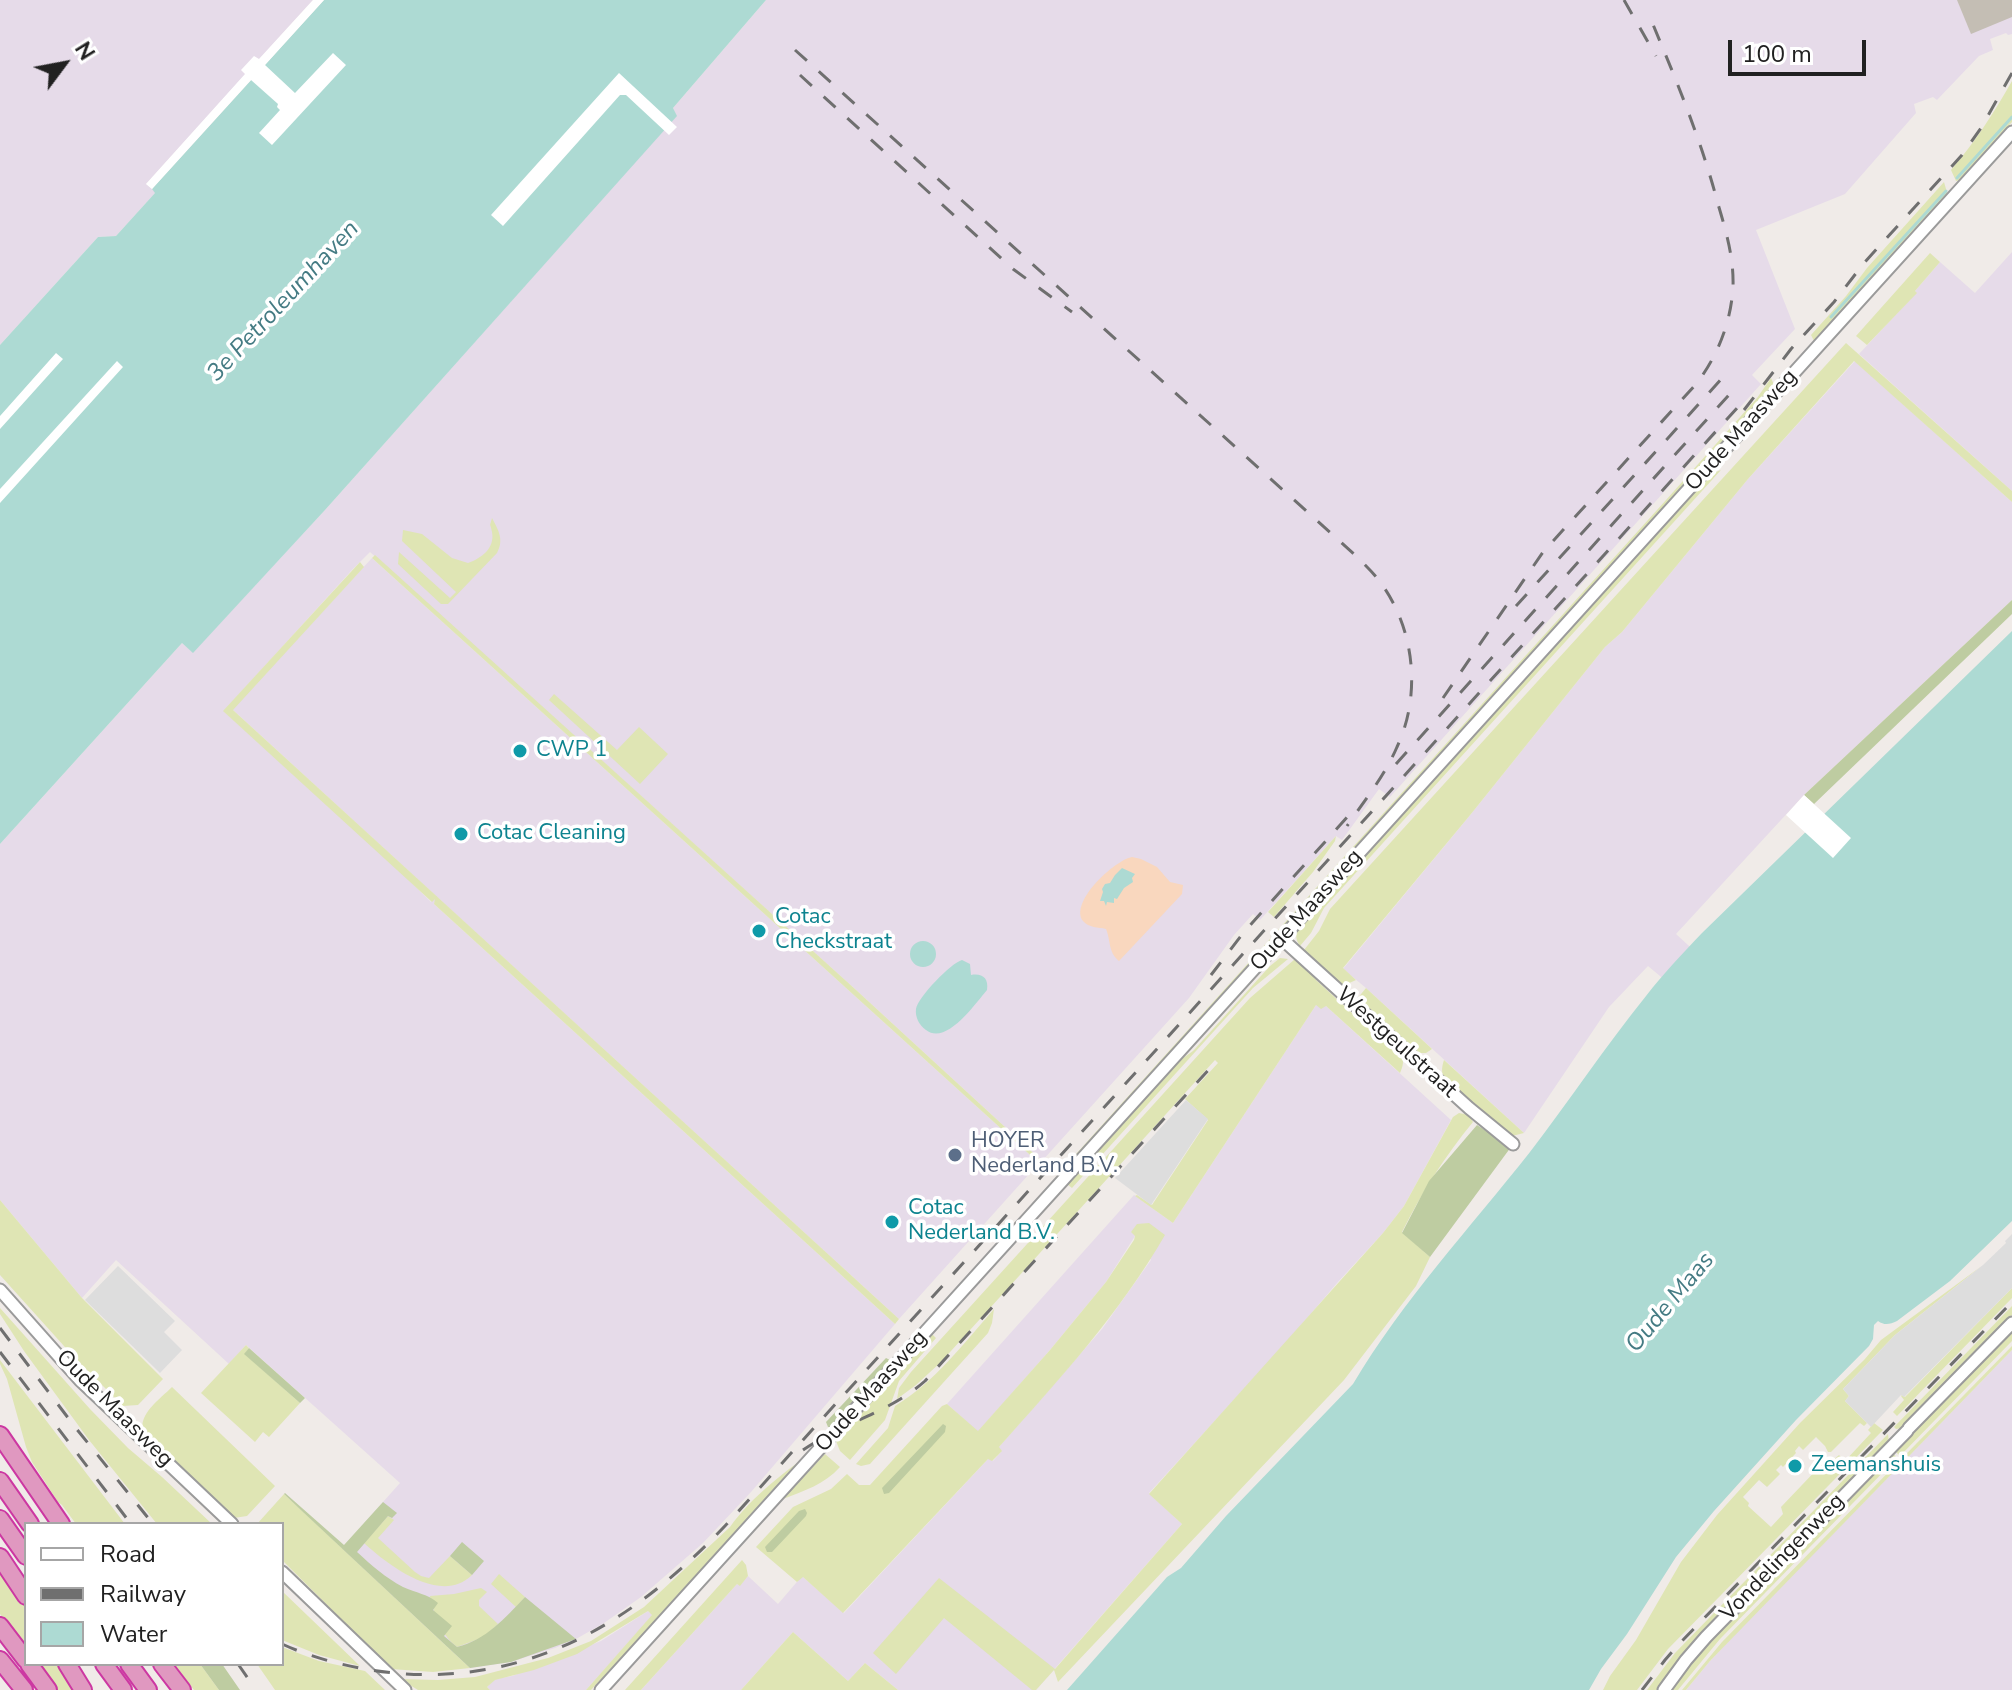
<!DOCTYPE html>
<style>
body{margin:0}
#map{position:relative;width:2012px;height:1690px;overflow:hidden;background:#f0ebe8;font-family:"Nunito Sans",sans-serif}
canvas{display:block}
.legend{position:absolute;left:24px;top:1522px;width:260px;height:144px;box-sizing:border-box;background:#fff;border:2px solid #a6a6a6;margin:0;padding:10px 14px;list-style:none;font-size:24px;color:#212121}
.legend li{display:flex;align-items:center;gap:16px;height:40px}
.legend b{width:40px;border:2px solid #a6a6a6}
.north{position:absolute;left:24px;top:24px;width:80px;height:80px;-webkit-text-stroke:6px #fff;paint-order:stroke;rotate:58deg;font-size:22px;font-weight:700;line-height:32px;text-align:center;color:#212121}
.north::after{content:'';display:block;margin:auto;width:28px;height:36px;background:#212121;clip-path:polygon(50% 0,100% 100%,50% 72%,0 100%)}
.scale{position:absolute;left:1728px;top:40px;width:138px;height:36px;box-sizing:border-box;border:4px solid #212121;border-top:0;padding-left:10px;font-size:24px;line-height:28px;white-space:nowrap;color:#212121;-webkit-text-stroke:6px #fff;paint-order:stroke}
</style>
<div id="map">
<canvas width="2012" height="1690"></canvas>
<ul class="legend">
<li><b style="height:10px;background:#fff"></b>Road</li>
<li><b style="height:10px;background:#6f6f6f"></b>Railway</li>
<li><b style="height:22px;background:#addad3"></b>Water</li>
</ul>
<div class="north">N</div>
<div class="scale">100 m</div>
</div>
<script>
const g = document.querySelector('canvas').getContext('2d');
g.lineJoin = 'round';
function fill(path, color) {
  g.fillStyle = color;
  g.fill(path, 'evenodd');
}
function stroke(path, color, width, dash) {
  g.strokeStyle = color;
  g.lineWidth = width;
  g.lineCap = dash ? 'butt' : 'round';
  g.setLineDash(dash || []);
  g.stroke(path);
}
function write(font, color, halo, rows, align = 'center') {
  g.font = font + ' "Nunito Sans",sans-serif';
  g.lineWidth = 7;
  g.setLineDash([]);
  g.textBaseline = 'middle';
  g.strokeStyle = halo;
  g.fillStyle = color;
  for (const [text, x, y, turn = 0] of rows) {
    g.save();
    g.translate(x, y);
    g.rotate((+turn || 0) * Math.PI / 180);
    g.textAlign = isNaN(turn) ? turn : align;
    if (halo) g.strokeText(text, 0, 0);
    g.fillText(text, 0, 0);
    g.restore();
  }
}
fill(new Path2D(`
 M 0,0 L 313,0 L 146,184 L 156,192 L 116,236 L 98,237 L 0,345 Z
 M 766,0 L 2012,0 L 2012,34 L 2008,35 L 2006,33 L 1990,39 L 1993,50 L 1979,56 L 1937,100 L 1933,97 L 1914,104 L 1916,113 L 1845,194 L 1756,230 L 1795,329 L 1752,375 L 1761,384 L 1390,797 L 1379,789 L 1342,840 L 1336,836 L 1260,920 L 1253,914 L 1234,935 L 1189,998 L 1042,1161 L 855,989 L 370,552 L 352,570 L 224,711 L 396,867 L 431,902 L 436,896 L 232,709 L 372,558 L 1039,1163 L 899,1319 L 437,897 L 434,904 L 895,1324 L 751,1492 L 703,1543 L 641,1597 L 604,1623 L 576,1639 L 555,1648 L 511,1662 L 470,1668 L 341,1549 L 400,1483 L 246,1345 L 229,1364 L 116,1260 L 82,1298 L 0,1200 L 0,844 L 182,643 L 193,652 L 325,510 L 676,116 L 673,108 Z
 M 2012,252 L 2012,491 L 1859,354 L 1916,293 L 1915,291 L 1940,262 L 1975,293 Z
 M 1855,361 L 2012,502 L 2012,600 L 1804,795 L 1676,934 L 1724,978 L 1697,1007 L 1648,966 L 1609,1007 L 1524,1133 L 1366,988 L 1343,969 L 1471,814 L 1605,647 L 1622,632 L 1748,479 Z
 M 1316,1005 L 1326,1006 L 1451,1120 L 1404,1206 L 1383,1233 L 1337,1283 L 1286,1343 L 1149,1493 L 1182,1524 L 1036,1690 L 898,1690 L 865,1663 L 848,1681 L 793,1632 L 741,1690 L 641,1690 L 737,1584 L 740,1585 L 748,1576 L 778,1604 L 802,1576 L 844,1613 L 989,1458 L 993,1461 L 1001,1452 L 998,1448 L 1102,1329 L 1151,1260 L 1135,1236 L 1106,1282 L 1050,1350 L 978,1432 L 947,1404 L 1134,1195 L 1173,1223 Z
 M 2012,1350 L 2012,1690 L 1686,1690 L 1710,1661 L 1740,1629 Z
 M 648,1611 L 653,1615 L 586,1690 L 490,1690 L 487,1687 L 495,1679 L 512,1676 L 601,1641 Z`), '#e6dbe9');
fill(new Path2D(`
 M 1957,0 L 2012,0 L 2012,17 L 1971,34 Z`), '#c4beb4');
fill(new Path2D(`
 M 2012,81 L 2012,122 L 1961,180 L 1956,181 L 1951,170 C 1975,142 1994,113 2012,81 Z
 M 1944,182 L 1948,196 L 1815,343 L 1811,335 L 1846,296 L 1867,268 Z
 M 1930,253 L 1940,262 L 1915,291 L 1917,293 L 1867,345 L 1856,336 Z
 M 1846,343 L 2012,491 L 2012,502 L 1854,361 L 1748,479 L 1622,632 L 1605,647 L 1471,814 L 1343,968 L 1356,980 L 1347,984 L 1341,984 L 1304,950 L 1319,931 L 1330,909 Z
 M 1771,378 L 1775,387 L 1471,728 L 1262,952 L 1077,1158 L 1067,1164 L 1666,500 L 1757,398 Z
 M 1721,470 L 1324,908 L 1311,933 L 1300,946 C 1294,938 1296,932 1301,925 L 1711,474 Z
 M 492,518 C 499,531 504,540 497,553 L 448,604 L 441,604 L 398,564 L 399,552 L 450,598 L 456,592 L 402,541 L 403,530 L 422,534 L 452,558 L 468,563 C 482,558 495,548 492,532 C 490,520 489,530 492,518 Z
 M 375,555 L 855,989 L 1042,1161 L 1039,1163 L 372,558 Z
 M 360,562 L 364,567 L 233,710 L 899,1319 L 895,1324 L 434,904 L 435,899 L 432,902 L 223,711 Z
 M 554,694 L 617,750 L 639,727 L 668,754 L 640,784 L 549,700 Z
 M 1336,836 L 1335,841 L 1313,872 L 1274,917 L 1268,912 Z
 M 1280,958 L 1288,959 L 1253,988 L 1072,1188 L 1067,1184 L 1176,1063 L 1193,1051 L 1270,966 Z
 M 1295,959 L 1317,976 L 1316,980 L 1390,1048 L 1393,1045 C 1403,1055 1406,1060 1400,1073 L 1326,1006 L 1321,1009 L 1316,1005 L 1173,1223 L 1135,1196 L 1137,1195 L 1152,1205 L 1208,1120 L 1185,1099 L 1218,1063 L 1215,1060 L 941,1362 L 916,1385 L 897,1399 L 899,1388 L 911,1372 L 1250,998 Z
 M 1366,988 L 1430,1047 L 1432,1049 L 1426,1053 L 1417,1053 L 1357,999 Z
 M 1444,1060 L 1524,1133 L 1512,1136 L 1444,1078 C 1441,1072 1442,1066 1444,1060 Z
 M 1459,1113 L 1469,1115 L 1473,1122 C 1445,1156 1422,1192 1402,1232 L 1430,1257 L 1416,1286 L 1344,1380 L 1058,1682 L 1054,1670 L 1036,1690 L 1032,1690 L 944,1618 L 896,1674 L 873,1653 L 939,1578 L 1055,1669 L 1182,1524 L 1149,1494 L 1383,1233 L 1404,1206 L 1453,1117 Z
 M 0,1200 L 82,1298 L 163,1379 L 138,1405 L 123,1406 L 73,1356 L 0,1275 Z
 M 1149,1223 L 1165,1235 C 1120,1313 1059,1380 999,1447 L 1002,1451 L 992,1461 L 988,1459 L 843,1613 L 803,1577 L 797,1582 L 756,1547 L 793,1507 L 831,1489 L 847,1474 L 859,1485 L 870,1485 L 942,1406 L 947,1404 L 978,1431 L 1050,1350 L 1106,1282 L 1134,1240 L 1135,1236 L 1131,1232 L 1137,1224 Z
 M 1983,1265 L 1895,1335 L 1843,1389 L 1849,1396 L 1845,1401 L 1867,1423 L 1864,1426 L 1860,1423 L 1831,1452 L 1828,1452 L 1825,1446 L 1816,1437 L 1803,1450 L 1799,1446 L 1795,1451 L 1796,1453 L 1783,1467 L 1781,1465 L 1776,1470 L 1780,1474 L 1767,1487 L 1759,1480 L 1743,1497 L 1749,1503 L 1748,1506 L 1771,1527 L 1783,1514 L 1781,1507 L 1822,1464 L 1826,1461 L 1832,1461 L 1839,1455 L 1845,1461 L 1871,1433 L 1868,1430 L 1874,1423 L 1883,1430 L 1668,1649 L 1637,1690 L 1603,1690 L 1610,1676 L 1636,1640 L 1681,1562 L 1717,1515 L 1800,1423 L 1864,1360 L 1881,1340 Z
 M 2012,1288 L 2012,1298 L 1897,1416 L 1893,1412 L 1904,1400 L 1901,1396 L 1902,1395 L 1905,1397 Z
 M 2012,1306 L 2012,1315 L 1901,1428 L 1896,1429 L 1894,1427 Z
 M 0,1308 L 90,1409 L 128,1448 L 162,1477 L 212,1524 L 157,1524 L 89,1440 L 24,1351 L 0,1314 Z
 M 994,1309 L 992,1323 L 988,1333 L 870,1464 L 861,1466 L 856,1464 L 888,1428 L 895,1406 C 935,1382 964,1343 994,1309 Z
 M 2012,1331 L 2012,1341 L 1900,1456 L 1895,1451 Z
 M 931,1333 L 936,1338 L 899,1381 L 885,1420 L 850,1460 L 840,1451 L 836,1441 L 844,1430 Z
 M 246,1345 L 249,1348 L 245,1354 L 300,1403 L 269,1437 L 263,1432 L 255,1442 L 201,1393 Z
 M 2012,1346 L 2012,1350 L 1710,1661 L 1686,1690 L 1682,1690 L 1722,1642 Z
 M 0,1360 L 125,1524 L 76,1524 L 62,1505 L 58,1502 L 32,1462 L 26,1447 L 7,1379 L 0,1364 Z
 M 172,1387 L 275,1486 L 247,1516 L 234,1518 L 230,1515 L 143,1432 C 138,1414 160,1399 172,1387 Z
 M 1888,1434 L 1889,1442 L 1703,1632 L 1682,1657 L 1658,1690 L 1647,1690 L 1675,1653 Z
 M 817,1448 L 591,1690 L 586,1690 L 652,1615 L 648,1611 L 577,1654 L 534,1670 L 495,1680 L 487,1687 L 490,1690 L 418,1690 L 400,1679 L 438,1680 L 475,1677 L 548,1658 L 591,1641 L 644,1607 L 730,1527 C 752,1496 786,1471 817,1448 Z
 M 1893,1453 L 1897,1458 L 1720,1639 L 1678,1690 L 1670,1690 L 1690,1664 L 1711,1640 Z
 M 825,1454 L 840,1467 C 825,1484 804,1491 783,1499 Z
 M 284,1494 L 470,1668 L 433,1672 L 391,1669 L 282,1560 L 282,1524 L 257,1524 Z
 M 388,1516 L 394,1520 L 378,1538 L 415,1572 L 421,1576 L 429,1578 L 450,1556 L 472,1575 C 441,1606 388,1565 364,1543 Z
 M 742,1560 L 746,1565 L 748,1576 L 740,1586 L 737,1584 L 641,1690 L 625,1690 Z
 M 0,1564 L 26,1604 L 26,1650 L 0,1614 Z
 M 499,1574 L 525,1597 L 516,1607 L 491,1584 Z
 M 481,1588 L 487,1592 L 479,1600 L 479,1606 L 498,1624 L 484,1637 L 457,1647 C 440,1633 435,1617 430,1596 L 454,1594 Z
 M 282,1591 L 360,1666 L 319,1655 L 282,1640 Z
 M 793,1632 L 848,1681 L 865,1663 L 898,1690 L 741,1690 Z
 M 282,1647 L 319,1661 L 365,1671 L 385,1690 L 275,1690 L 257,1664 L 282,1664 Z
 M 36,1664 L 63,1664 L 79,1690 L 55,1690 Z
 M 174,1664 L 200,1664 L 219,1690 L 194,1690 Z`), '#dfe5b4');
fill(new Path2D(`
 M 2012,600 L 2012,614 L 1814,804 L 1804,795 Z
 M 1477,1125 L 1511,1147 L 1430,1257 L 1402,1233 L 1429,1181 Z
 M 249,1348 L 305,1398 L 300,1403 L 244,1354 Z
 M 886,1358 L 890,1360 L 890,1363 L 832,1427 L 828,1427 L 826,1422 Z
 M 943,1424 L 946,1426 L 945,1432 L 889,1493 L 884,1494 L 882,1488 Z
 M 285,1493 L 344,1545 L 383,1502 L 397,1513 L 392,1518 L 388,1516 L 357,1552 C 371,1565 386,1578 403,1587 C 416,1593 428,1594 438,1603 L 433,1610 L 452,1626 L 444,1636 L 457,1647 C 486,1640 505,1618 525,1597 L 576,1639 L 511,1662 L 470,1668 L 304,1513 L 284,1494 Z
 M 805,1509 L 807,1513 L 806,1516 L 772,1552 L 767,1552 L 765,1547 L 799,1511 Z
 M 462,1542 L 484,1561 L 472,1575 L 450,1556 Z
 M 200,1664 L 222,1664 L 240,1690 L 219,1690 Z`), '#becca1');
fill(new Path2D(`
 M 1132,857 L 1141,859 L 1157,867 L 1170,882 L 1183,885 L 1182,894 L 1119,961 C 1108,952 1111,941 1106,929 C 1098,927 1089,928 1083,921 C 1069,902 1115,860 1132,857 Z`), '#f9d7be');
fill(new Path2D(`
 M 1186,1100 L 1208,1119 L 1151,1205 L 1115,1178 Z
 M 2012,1234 L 2012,1288 L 1904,1397 L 1901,1395 L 1871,1427 L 1845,1401 L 1849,1396 L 1843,1389 L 1895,1335 L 1983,1265 L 2006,1243 L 2005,1241 Z
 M 118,1266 L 175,1321 L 164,1332 L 182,1350 L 160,1373 L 85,1300 Z`), '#ddd');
fill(new Path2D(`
 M 324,0 L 766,0 L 673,108 L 677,116 L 325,510 L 193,653 L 182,643 L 0,844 L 0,345 L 98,237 L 116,236 L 155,193 L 152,189 Z
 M 2012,631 L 2012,1221 L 1950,1281 L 1897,1321 C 1890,1324 1885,1326 1878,1321 L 1874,1325 L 1873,1339 L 1869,1346 L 1796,1420 L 1714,1511 L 1676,1557 L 1627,1634 L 1601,1669 L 1589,1690 L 1067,1690 L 1167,1577 L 1181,1568 L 1226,1516 L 1353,1384 C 1403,1300 1470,1228 1530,1152 C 1569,1101 1605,1047 1646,996 C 1663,974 1683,953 1702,933 Z
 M 1122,868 L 1135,874 L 1132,878 L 1133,882 L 1124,888 L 1117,899 L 1114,898 L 1114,903 L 1107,902 L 1106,906 L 1104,901 L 1100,901 L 1103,892 L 1102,889 L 1105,884 L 1110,883 L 1115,875 Z
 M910 954a13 13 0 1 1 26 0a13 13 0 1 1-26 0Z
 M 962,960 L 970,964 L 971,975 C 982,973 989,978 987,990 C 975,1004 946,1046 926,1030 C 919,1025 915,1017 916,1009 C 918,997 951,963 962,960 Z`), '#addad3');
fill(new Path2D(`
 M 313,0 L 324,0 L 265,65 L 295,93 L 333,53 L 346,65 L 272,145 L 259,133 L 280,110 L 277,107 L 278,104 L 251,80 L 152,189 L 146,184 L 245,74 L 241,70 L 254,56 L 259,59 Z
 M 619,73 L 677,127 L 669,135 L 626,95 L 620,95 L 503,226 L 491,215 Z
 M 56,353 L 63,359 L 0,429 L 0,416 Z
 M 117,361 L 123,367 L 0,503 L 0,489 Z
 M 1804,795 L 1851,838 L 1833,858 L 1786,815 Z`), '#fff');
stroke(new Path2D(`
 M 1957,178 L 2012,117
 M 1831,317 L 1946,191`), '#addad3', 3);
const minor = new Path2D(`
 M 1282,939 L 1469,1108 L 1513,1144
 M 0,1290 L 80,1380 L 232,1524
 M 1909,1428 L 2012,1323
 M 282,1572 L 405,1690
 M 601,1690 L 2012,132
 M 1664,1690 L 1686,1660 L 1706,1637 L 1907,1431`);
const highway = new Path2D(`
 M 0,1435 L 61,1524
 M 0,1481 L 30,1524
 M 0,1519 L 26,1556
 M 0,1557 L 26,1596
 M 0,1626 L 26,1660
 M 0,1660 L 24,1690
 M 29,1664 L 48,1690
 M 67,1664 L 83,1690
 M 104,1664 L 123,1690
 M 129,1664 L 148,1690
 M 162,1664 L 182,1690`);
stroke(minor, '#9b9b9b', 15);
stroke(highway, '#cc38a2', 20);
stroke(minor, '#fff', 11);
stroke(highway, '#e098c0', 16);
stroke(new Path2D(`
 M 1624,0 L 1656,56
 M 795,50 L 1354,554 C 1364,564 1375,574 1383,586 C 1415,632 1421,696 1397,747 C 1385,775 1365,800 1347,826
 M 800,75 L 1013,269 L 1072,312
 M 1744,410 L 1791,349 L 1834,302 L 1864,263 L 1962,155 L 1981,128 L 2012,73
 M 1516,606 L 1725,375
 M 1443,698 L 1543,552 L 1697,383 C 1718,355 1731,322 1733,287 C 1734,258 1726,231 1718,204 C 1701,139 1675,77 1649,15
 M 1396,764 L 1737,386
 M 1211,975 L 1244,932 L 1350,814
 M 0,1328 L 75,1427 L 153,1524
 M 0,1352 L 131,1524
 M 803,1450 C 842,1423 889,1413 925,1381 L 1213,1065
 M 282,1644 C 317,1660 356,1669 394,1673 C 537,1686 644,1615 736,1514 L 1747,397
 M 238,1664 L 256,1690
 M 1642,1690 L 1665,1660 L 1680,1643 L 2012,1302`), '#6f6f6f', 3, [16, 16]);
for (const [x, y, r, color] of [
 [520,751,8,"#0f9aa8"],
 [461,834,8,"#0f9aa8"],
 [759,931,8,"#0f9aa8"],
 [955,1155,8,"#5c6f8a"],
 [892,1222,8,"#0f9aa8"],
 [1795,1466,8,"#0f9aa8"]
]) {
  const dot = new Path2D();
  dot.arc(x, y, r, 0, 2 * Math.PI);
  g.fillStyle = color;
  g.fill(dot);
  stroke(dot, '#fff', 3);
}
write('22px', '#212121', '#fff', [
 ["Oude Maasweg",1742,431,-48],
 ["Oude Maasweg",1307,911,-48],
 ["Westgeulstraat",1396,1043,42],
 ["Oude Maasweg",872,1392,-48],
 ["Oude Maasweg",114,1409,45],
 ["Vondelingenweg",1783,1558,-46]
]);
write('22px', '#0d838f', '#fff', [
 ["CWP 1",536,751],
 ["Cotac Cleaning",477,834],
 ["Cotac",775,918],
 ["Checkstraat",775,943],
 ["Cotac",908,1209],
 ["Nederland B.V.",908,1234],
 ["Zeemanshuis",1811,1466]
], 'left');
write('22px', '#4e5e75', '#fff', [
 ["HOYER",971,1142],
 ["Nederland B.V.",971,1167]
], 'left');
write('italic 24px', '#447b83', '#fff', [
 ["3e Petroleumhaven",284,302,-47],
 ["Oude Maas",1671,1303,-50]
]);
</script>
